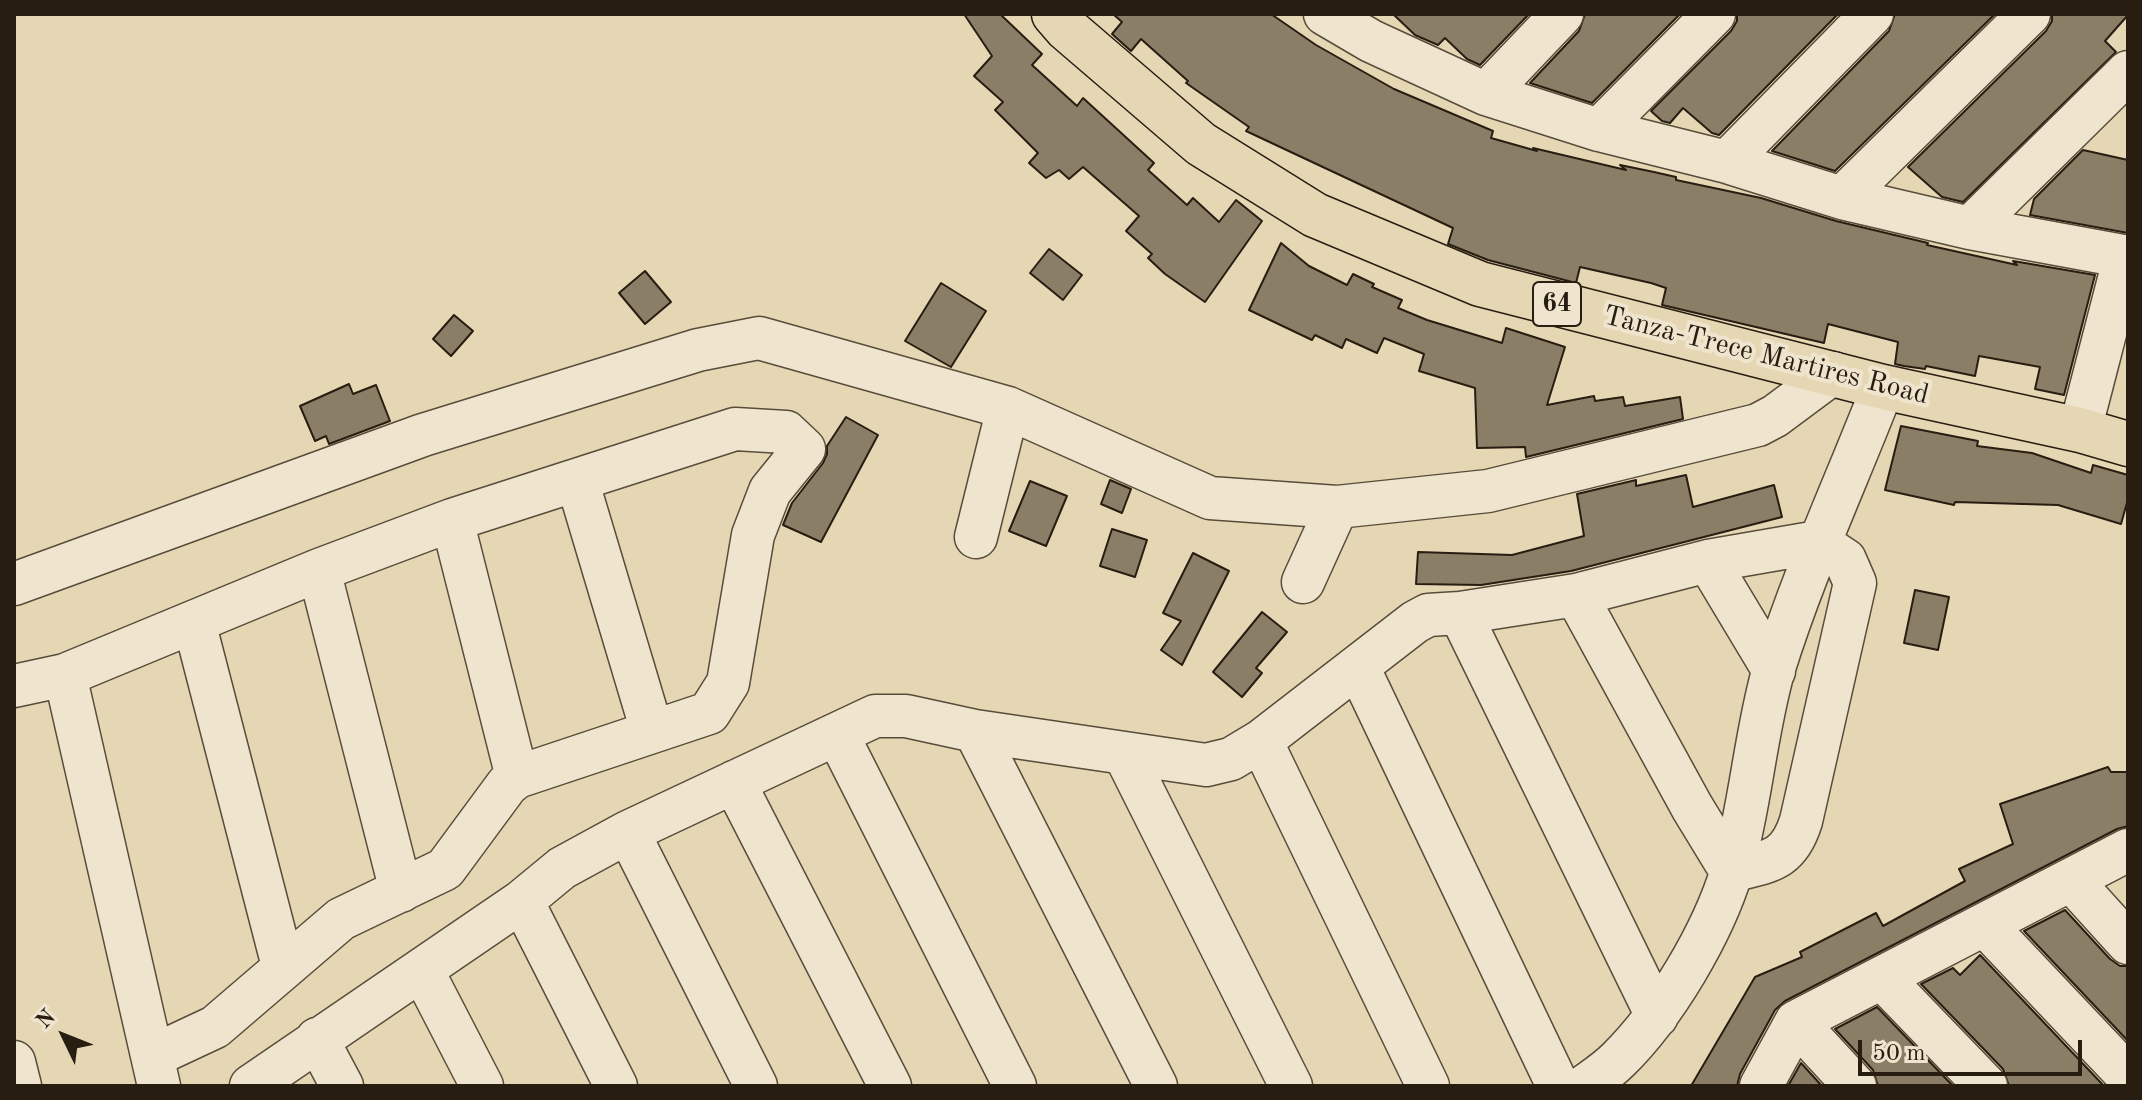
<!DOCTYPE html>
<style>
body{margin:0}
#map{position:relative;width:2142px;height:1100px;overflow:hidden;background:#e6d7b4;font-family:"Old Standard TT",serif}
canvas{display:block}
.frame{position:absolute;inset:0;border:16px solid #281d11;pointer-events:none}
.north{position:absolute;left:24px;top:996px;width:80px;height:80px;-webkit-text-stroke:6px #efe5ce;paint-order:stroke;rotate:313deg;font-size:22px;font-weight:700;line-height:32px;text-align:center;color:#281d11}
.north::after{content:'';display:block;margin:auto;width:28px;height:36px;background:#281d11;clip-path:polygon(50% 0,100% 100%,50% 72%,0 100%)}
.scale{position:absolute;left:1858px;top:1040px;width:224px;height:36px;box-sizing:border-box;border:4px solid #281d11;border-top:0;padding-left:10px;font-size:24px;line-height:28px;white-space:nowrap;color:#281d11;-webkit-text-stroke:6px #efe5ce;paint-order:stroke}
</style>
<div id="map">
<canvas width="2142" height="1100"></canvas>
<div class="frame"></div>
<div class="north">N</div>
<div class="scale">50 m</div>
</div>
<script>
const g = document.querySelector('canvas').getContext('2d');
g.lineJoin = 'round';
function fill(path, color) {
  g.fillStyle = color;
  g.fill(path, 'evenodd');
}
function stroke(path, color, width, dash) {
  g.strokeStyle = color;
  g.lineWidth = width;
  g.lineCap = dash ? 'butt' : 'round';
  g.setLineDash(dash || []);
  g.stroke(path);
}
function write(font, color, halo, rows, align = 'center') {
  g.font = font + ' "Old Standard TT",serif';
  g.lineWidth = 8;
  g.setLineDash([]);
  g.textBaseline = 'middle';
  g.strokeStyle = halo;
  g.fillStyle = color;
  for (const [text, x, y, turn = 0] of rows) {
    g.save();
    g.translate(x, y);
    g.rotate((+turn || 0) * Math.PI / 180);
    g.textAlign = isNaN(turn) ? turn : align;
    if (halo) g.strokeText(text, 0, 0);
    g.fillText(text, 0, 0);
    g.restore();
  }
}
const building = new Path2D(`
 M 964,14 L 1000,14 L 1042,54 L 1032,65 L 1077,106 L 1083,98 L 1154,163 L 1148,170 L 1187,205 L 1193,198 L 1219,222 L 1236,200 L 1262,221 L 1205,302 L 1165,274 L 1148,258 L 1152,254 L 1126,231 L 1139,216 L 1083,167 L 1069,179 L 1059,170 L 1046,178 L 1029,163 L 1038,153 L 995,110 L 1003,102 L 974,76 L 992,56 Z
 M 1113,14 L 1271,14 L 1316,45 L 1394,89 L 1493,131 L 1491,138 L 1537,151 L 1533,148 L 1626,170 L 1620,165 L 1654,172 L 1676,177 L 1676,180 L 1761,198 L 1836,221 L 1928,243 L 1927,245 L 2017,265 L 2013,261 L 2095,275 L 2064,395 L 2035,389 L 2040,367 L 1979,356 L 1975,376 L 1926,366 L 1925,369 L 1904,366 L 1895,364 L 1898,342 L 1828,324 L 1824,343 L 1662,305 L 1666,288 L 1651,283 L 1580,267 L 1576,283 L 1488,260 L 1448,244 L 1453,228 L 1246,131 L 1249,127 L 1186,83 L 1188,81 L 1141,39 L 1131,51 L 1112,34 L 1122,22 Z
 M 1393,14 L 1529,14 L 1480,65 L 1467,59 L 1445,38 L 1438,45 L 1415,35 Z
 M 1585,14 L 1680,14 L 1592,103 L 1530,83 L 1579,31 Z
 M 1737,14 L 1838,14 L 1719,135 L 1712,133 L 1683,108 L 1670,123 L 1662,121 L 1651,111 L 1731,31 L 1737,21 Z
 M 1895,14 L 1995,14 L 1835,171 L 1772,151 L 1889,31 Z
 M 2052,14 L 2128,15 L 2105,41 L 2116,52 L 1963,202 L 1942,197 L 1908,167 L 2046,31 L 2052,21 Z
 M 2083,150 L 2128,160 L 2128,233 L 2030,215 L 2034,199 Z
 M 1281,243 L 1309,266 L 1347,285 L 1353,274 L 1374,284 L 1372,287 L 1402,300 L 1398,308 L 1427,320 L 1502,343 L 1506,328 L 1565,347 L 1547,405 L 1594,396 L 1595,401 L 1623,397 L 1625,406 L 1680,397 L 1683,419 L 1526,457 L 1525,447 L 1477,448 L 1475,388 L 1419,371 L 1424,354 L 1384,338 L 1377,353 L 1346,339 L 1342,348 L 1315,335 L 1312,340 L 1249,310 Z
 M 1049,249 L 1082,275 L 1063,300 L 1030,273 Z
 M 645,271 L 671,302 L 645,324 L 619,293 Z
 M 941,283 L 986,311 L 951,367 L 905,341 Z
 M 454,315 L 473,331 L 451,356 L 433,339 Z
 M 349,384 L 353,394 L 376,385 L 390,421 L 329,444 L 326,436 L 315,441 L 300,406 Z
 M 846,417 L 878,435 L 821,542 L 783,525 L 792,503 L 823,463 L 827,454 L 827,446 Z
 M 1901,426 L 1978,441 L 1977,446 L 2032,453 L 2091,473 L 2093,465 L 2128,475 L 2128,499 L 2121,524 L 2058,505 L 1955,502 L 1954,505 L 1885,490 Z
 M 1686,475 L 1693,507 L 1774,485 L 1782,517 L 1571,571 L 1481,585 L 1416,584 L 1418,552 L 1512,555 L 1584,536 L 1577,494 L 1636,480 L 1636,486 Z
 M 1110,480 L 1131,489 L 1122,513 L 1101,504 Z
 M 1030,481 L 1067,496 L 1046,546 L 1009,531 Z
 M 1112,529 L 1147,540 L 1135,577 L 1100,566 Z
 M 1193,553 L 1229,571 L 1182,665 L 1161,650 L 1181,621 L 1163,613 Z
 M 1915,590 L 1949,597 L 1938,650 L 1904,643 Z
 M 1262,612 L 1287,632 L 1256,668 L 1262,673 L 1242,697 L 1213,672 Z
 M 2108,767 L 2111,772 L 2128,772 L 2128,826 L 2117,829 L 1785,1001 L 1775,1010 L 1740,1074 L 1737,1086 L 1691,1086 L 1755,977 L 1802,957 L 1800,952 L 1876,913 L 1883,926 L 1965,881 L 1959,869 L 2013,844 L 2000,804 Z
 M 2065,910 L 2110,959 L 2120,966 L 2128,966 L 2128,1041 L 2024,931 Z
 M 1980,955 L 2104,1086 L 2009,1086 L 2003,1069 L 1921,984 L 1953,968 L 1960,975 Z
 M 1877,1007 L 1953,1086 L 1878,1086 L 1873,1070 L 1835,1029 Z
 M 1801,1063 L 1822,1086 L 1788,1086 Z`);
fill(building, '#8b7e66');
stroke(building, '#281d11', 2);
const minor = new Path2D(`
 M 1325,14 L 1371,41 L 1486,94 L 1599,130 L 1727,162 L 1842,198 L 1970,228 L 2128,257
 M 1486,94 L 1562,14
 M 1599,130 L 1714,14
 M 1727,162 L 1872,14
 M 1842,198 L 2029,14
 M 1970,228 L 2128,72
 M 2080,430 L 2125,256
 M 577,480 L 652,731
 M 452,520 L 517,777
 M 976,537 L 1008,408
 M 1708,561 L 1774,671
 M 319,570 L 401,891
 M 1303,582 L 1337,507
 M 14,584 L 423,435 L 698,350 L 759,338 L 1008,408 L 1210,498 L 1337,507 L 1488,491 L 1758,425 L 1775,416 L 1833,373
 M 1460,613 L 1657,1016
 M 194,622 L 283,966
 M 1358,667 L 1558,1086
 M 65,675 L 159,1086
 M 14,686 L 65,675 L 319,570 L 452,520 L 735,429 L 786,432 L 804,449 L 770,491 L 753,535 L 728,683 L 709,713 L 517,777 L 507,785 L 445,869 L 341,919 L 215,1027 L 153,1056
 M 975,731 L 1156,1086
 M 837,734 L 1015,1086
 M 1261,741 L 1428,1086
 M 1124,753 L 1291,1086
 M 734,782 L 890,1086
 M 628,832 L 756,1086
 M 2071,880 L 2128,943
 M 522,901 L 616,1086
 M 1985,925 L 2128,1076
 M 422,970 L 482,1086
 M 1882,978 L 1986,1086
 M 1796,1022 L 1855,1086
 M 317,1039 L 342,1086
 M 14,1062 L 20,1086
 M 251,1086 L 522,901 L 562,868 L 628,832 L 875,716 L 906,716 L 975,731 L 1206,765 L 1231,759 L 1261,741 L 1415,622 L 1428,615 L 1460,613 L 1576,595 L 1708,561 L 1818,542 L 1845,560 L 1855,583 L 1801,821 C 1788,862 1769,861 1731,871 L 1692,807 L 1576,595
 M 1585,1086 C 1596,1078 1608,1070 1618,1060 C 1665,1014 1713,933 1732,870 C 1751,804 1755,734 1774,668 C 1804,572 1847,480 1883,387
 M 1761,1086 L 1796,1022 L 2128,850`);
const major = new Path2D(`
 M 1054,14 L 1067,29 L 1201,144 L 1315,215 L 1480,284 L 1883,387 L 2080,430 L 2128,444`);
stroke(minor, '#584c3a', 45);
stroke(major, '#281d11', 47);
stroke(minor, '#efe5ce', 42);
stroke(major, '#e6d7b4', 44);
for (const [x, y, w] of [
 [1557,304,48]
]) {
  const box = new Path2D();
  box.roundRect(x - w / 2, y - 22, w, 44, 6);
  g.fillStyle = '#efe5ce';
  g.fill(box);
  stroke(box, '#281d11', 2);
}
write('bold 26px', '#281d11', null, [
 ["64",1557,304]
]);
write('28px', '#281d11', '#efe5ce', [
 ["Tanza-Trece Martires Road",1766,356,14]
]);
</script>
